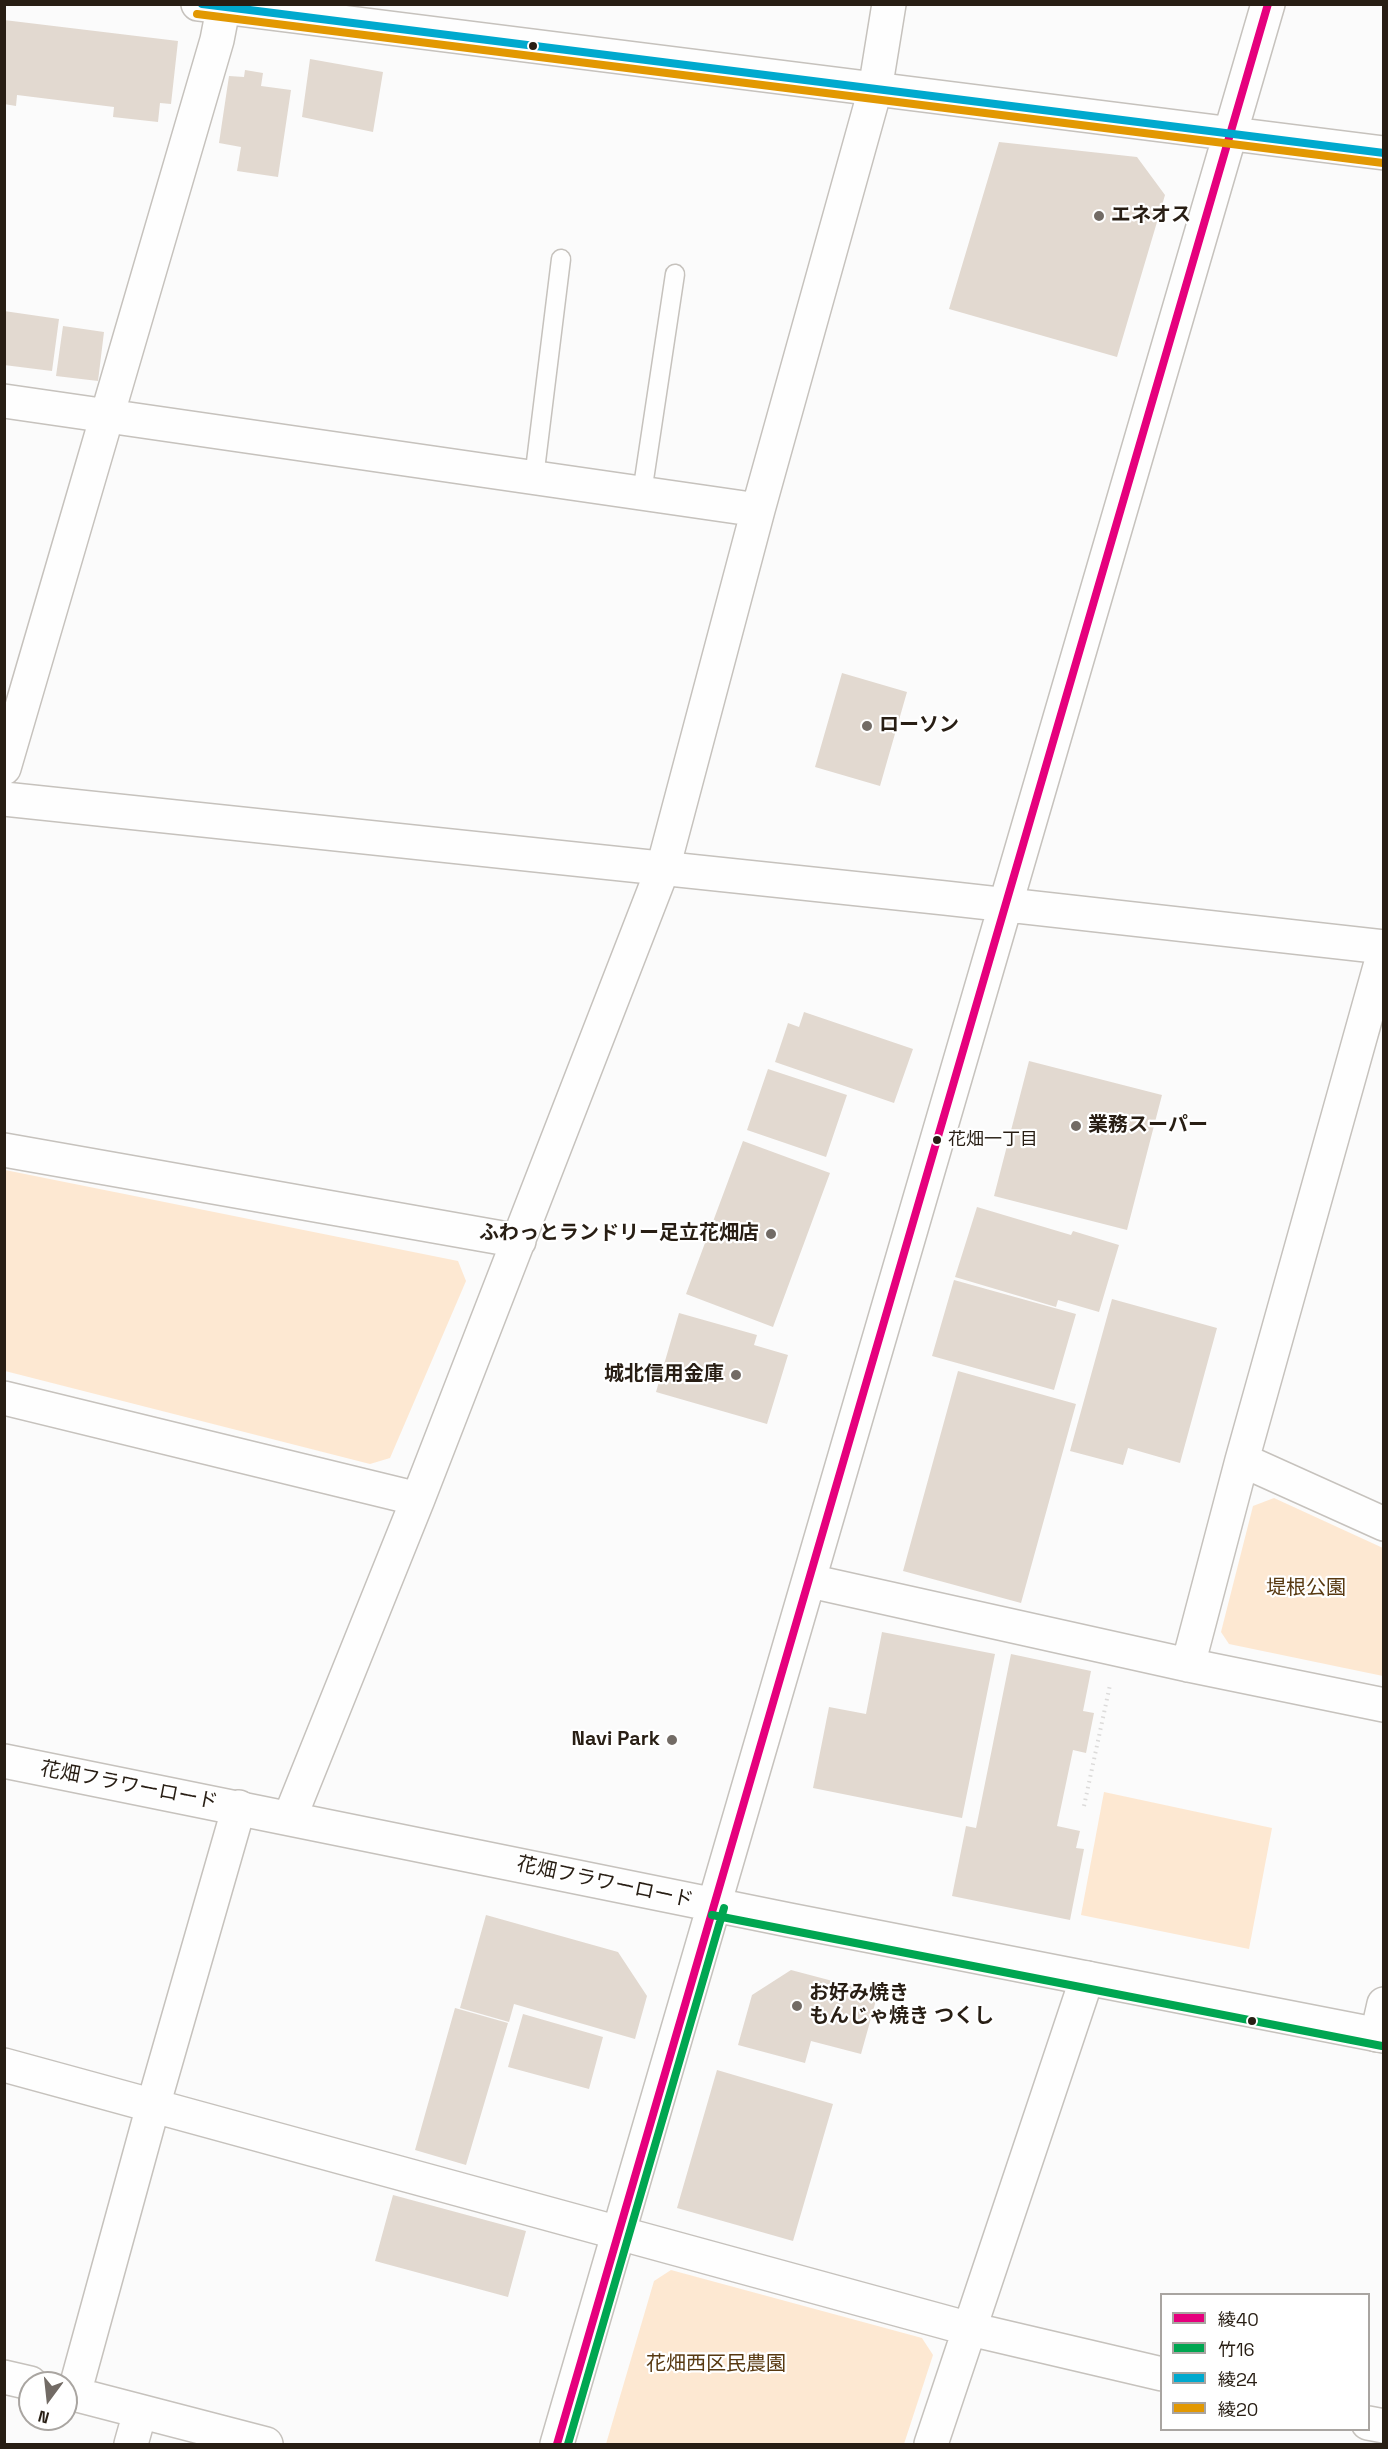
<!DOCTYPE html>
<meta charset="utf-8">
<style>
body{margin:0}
#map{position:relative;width:1388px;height:2449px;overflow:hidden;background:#fbfbfb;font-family:"Space Grotesk","Noto Sans JP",sans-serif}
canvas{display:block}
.frame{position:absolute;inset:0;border:6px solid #281e14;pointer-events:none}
.legend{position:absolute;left:1160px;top:2293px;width:210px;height:138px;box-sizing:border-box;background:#fff;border:2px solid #a9a5a1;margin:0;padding:8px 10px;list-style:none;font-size:18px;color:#281e14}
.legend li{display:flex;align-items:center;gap:12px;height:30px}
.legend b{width:30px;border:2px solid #a9a5a1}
.north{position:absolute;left:18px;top:2371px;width:60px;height:60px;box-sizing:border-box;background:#fff;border:2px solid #a9a5a1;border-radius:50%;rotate:195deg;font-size:16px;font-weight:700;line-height:24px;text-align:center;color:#281e14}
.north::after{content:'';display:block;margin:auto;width:21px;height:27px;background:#726b65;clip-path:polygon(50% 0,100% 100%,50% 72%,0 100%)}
</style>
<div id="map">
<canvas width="1388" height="2449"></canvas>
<div class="frame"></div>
<ul class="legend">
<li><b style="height:8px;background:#e5007d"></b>綾40</li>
<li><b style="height:8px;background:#00a651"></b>竹16</li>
<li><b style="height:8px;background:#00a9ce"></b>綾24</li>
<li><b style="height:8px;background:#e29802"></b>綾20</li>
</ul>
<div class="north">N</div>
</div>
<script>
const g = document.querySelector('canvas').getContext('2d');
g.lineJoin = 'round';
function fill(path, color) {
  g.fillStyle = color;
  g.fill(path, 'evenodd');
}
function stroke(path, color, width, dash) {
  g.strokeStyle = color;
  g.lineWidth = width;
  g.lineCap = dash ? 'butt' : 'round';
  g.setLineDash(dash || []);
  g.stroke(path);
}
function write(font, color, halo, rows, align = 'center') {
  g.font = font + ' "Space Grotesk","Noto Sans JP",sans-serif';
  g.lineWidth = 4.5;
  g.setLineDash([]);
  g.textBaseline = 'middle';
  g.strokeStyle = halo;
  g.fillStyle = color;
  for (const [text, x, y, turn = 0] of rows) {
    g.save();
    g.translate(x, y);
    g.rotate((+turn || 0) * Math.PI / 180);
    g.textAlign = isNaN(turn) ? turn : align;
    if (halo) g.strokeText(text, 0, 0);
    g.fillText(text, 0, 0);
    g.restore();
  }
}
fill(new Path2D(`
 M 5,1170 L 458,1261 L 466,1281 L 390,1458 L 370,1464 L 5,1371 Z
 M 1274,1498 L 1383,1548 L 1383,1676 L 1229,1644 L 1221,1632 L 1253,1506 Z
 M 1104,1792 L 1272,1828 L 1249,1949 L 1081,1915 Z
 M 671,2270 L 922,2338 L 933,2355 L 904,2444 L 606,2444 L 654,2281 Z`), '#fde8d2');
fill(new Path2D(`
 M 4,20 L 178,41 L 171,104 L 160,103 L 158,122 L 113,117 L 114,107 L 17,95 L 16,106 L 4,104 Z
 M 310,59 L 383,72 L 373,132 L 302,117 Z
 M 245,70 L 263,73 L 261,86 L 291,90 L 278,177 L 237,171 L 241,147 L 219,143 L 229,76 L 244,77 Z
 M 999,142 L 1137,157 L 1165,195 L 1117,357 L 949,309 Z
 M 4,311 L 59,319 L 52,371 L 4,365 Z
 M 63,326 L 104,332 L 98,381 L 56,376 Z
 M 842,673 L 907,692 L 880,786 L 815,767 Z
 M 804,1012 L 913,1049 L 894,1103 L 775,1062 L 788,1023 L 799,1027 Z
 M 1029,1061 L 1162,1095 L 1127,1230 L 994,1196 Z
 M 768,1069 L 847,1095 L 826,1157 L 747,1130 Z
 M 743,1141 L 830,1173 L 773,1327 L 686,1294 Z
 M 977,1207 L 1071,1235 L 1073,1231 L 1119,1245 L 1099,1312 L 1058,1300 L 1056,1307 L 955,1277 Z
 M 954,1280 L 1076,1314 L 1054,1390 L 932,1356 Z
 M 1112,1299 L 1217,1328 L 1180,1463 L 1128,1448 L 1123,1465 L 1070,1451 Z
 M 679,1313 L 757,1335 L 754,1345 L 788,1355 L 767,1424 L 656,1392 Z
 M 958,1371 L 1076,1404 L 1021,1603 L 903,1571 Z
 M 882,1632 L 995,1654 L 962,1818 L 813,1788 L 829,1707 L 866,1714 Z
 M 1011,1654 L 1091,1671 L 1083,1711 L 1094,1713 L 1086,1753 L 1073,1750 L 1057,1826 L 1080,1831 L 1076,1848 L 1084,1849 L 1070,1920 L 952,1896 L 966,1826 L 976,1828 Z
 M 486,1915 L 618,1952 L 647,1996 L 635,2039 L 514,2004 L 509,2022 L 460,2008 Z
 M 791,1970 L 878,1993 L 861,2054 L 811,2041 L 805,2063 L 738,2045 L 752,1995 Z
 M 455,2008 L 508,2023 L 466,2165 L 415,2150 Z
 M 523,2014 L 603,2037 L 589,2089 L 508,2067 Z
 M 717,2070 L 833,2104 L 793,2241 L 677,2208 Z
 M 393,2195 L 526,2231 L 508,2297 L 375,2261 Z`), '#e2d9d0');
const lane = new Path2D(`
 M 534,478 L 561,259
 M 642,493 L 675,274`);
const street = new Path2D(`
 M 4,401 L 758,510
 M 4,768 L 217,40 L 224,4
 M 4,1150 L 519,1241
 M 4,1398 L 418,1499
 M 1242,1460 L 1384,1524
 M 810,1581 L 1188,1665 L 1384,1705
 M 1188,1665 L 1242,1460 L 1384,952
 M 290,1817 L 418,1499 L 663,868 L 758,510 L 875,90 L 889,4
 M 1377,2035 L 1384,2004
 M 4,2065 L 970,2329 L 1162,2374
 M 4,2377 L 30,2383
 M 66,2392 L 266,2444
 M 74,2394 L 153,2106 L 239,1807
 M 1368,2423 L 1384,2426
 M 131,2444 L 140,2412
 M 931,2444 L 1087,1978`);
const secondary = new Path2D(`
 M 198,4 L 1384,153
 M 4,799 L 945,898 L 1384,947
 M 4,1761 L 789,1920 L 1384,2036
 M 557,2444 L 1268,4`);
stroke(lane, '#c6c2bd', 21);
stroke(street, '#c6c2bd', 36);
stroke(secondary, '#c6c2bd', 36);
stroke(new Path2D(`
 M 1084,1806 L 1110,1685`), '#dcdbda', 4, [1.5, 4.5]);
stroke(lane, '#fefefe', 18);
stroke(street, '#fefefe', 33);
stroke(secondary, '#fefefe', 33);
stroke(new Path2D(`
 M 557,2444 L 1268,4`), '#e5007d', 8);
stroke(new Path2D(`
 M 712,1915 L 1382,2046
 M 568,2444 L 724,1908`), '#00a651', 8);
stroke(new Path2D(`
 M 202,4 L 1384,153`), '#00a9ce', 8);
stroke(new Path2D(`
 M 197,14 L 1383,163`), '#e29802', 8);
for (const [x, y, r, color] of [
 [533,46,5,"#281e14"],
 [1099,216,6,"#726b65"],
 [867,726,6,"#726b65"],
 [1076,1126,6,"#726b65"],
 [937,1140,5,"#281e14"],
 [771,1234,6,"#726b65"],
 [736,1375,6,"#726b65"],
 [672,1740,6,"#726b65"],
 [797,2006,6,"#726b65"],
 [1252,2021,5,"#281e14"]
]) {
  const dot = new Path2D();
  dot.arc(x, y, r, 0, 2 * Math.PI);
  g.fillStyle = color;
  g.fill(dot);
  stroke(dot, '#fff', 2);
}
write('18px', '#281e14', '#fff', [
 ["花畑一丁目",948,1140]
], 'left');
write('bold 20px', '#281e14', '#fff', [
 ["エネオス",1111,216],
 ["ローソン",879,726],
 ["業務スーパー",1088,1126],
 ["ふわっとランドリー足立花畑店",759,1234,"right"],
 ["城北信用金庫",724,1375,"right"],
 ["Navi Park",660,1740,"right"],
 ["お好み焼き",809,1994],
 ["もんじゃ焼き つくし",809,2017]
], 'left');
write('20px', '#583911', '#fff', [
 ["堤根公園",1306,1589],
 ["花畑西区民農園",716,2365]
]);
write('20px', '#281e14', '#fff', [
 ["花畑フラワーロード",129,1786,11],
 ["花畑フラワーロード",605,1883,12]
]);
</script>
